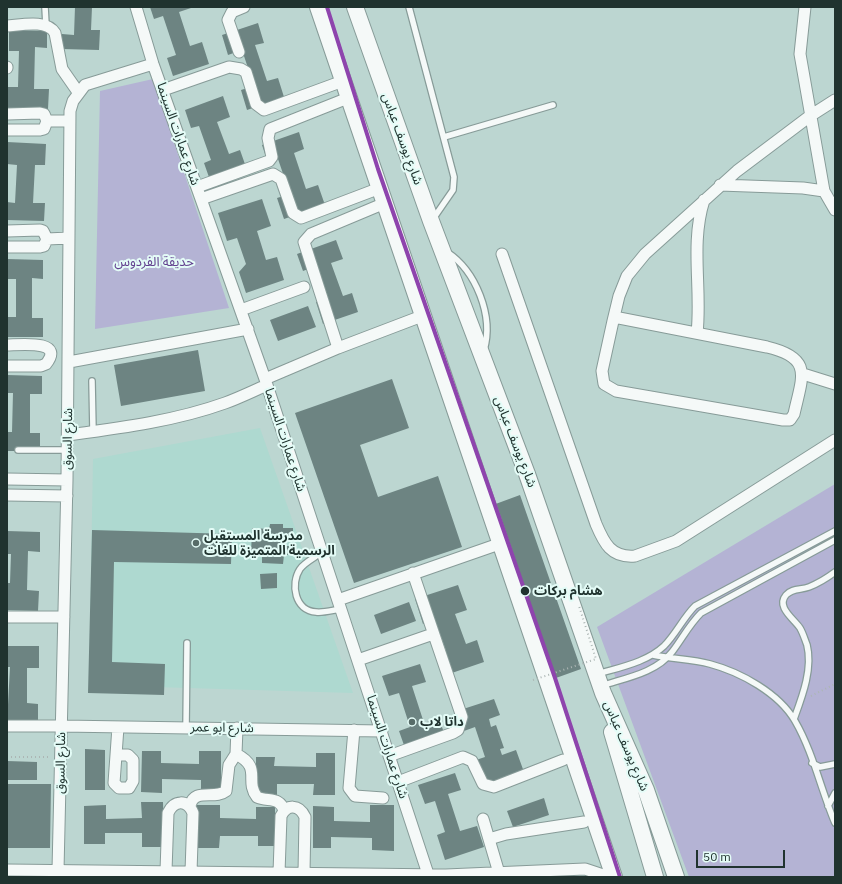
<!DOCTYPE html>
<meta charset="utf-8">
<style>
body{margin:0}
#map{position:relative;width:842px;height:884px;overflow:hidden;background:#bcd6d1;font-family:"IBM Plex Sans",sans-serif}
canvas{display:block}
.frame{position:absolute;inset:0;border:8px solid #20332f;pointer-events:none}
.scale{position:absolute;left:696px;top:850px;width:89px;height:18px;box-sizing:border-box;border:2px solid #20332f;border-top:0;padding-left:5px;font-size:12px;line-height:14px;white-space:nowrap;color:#20332f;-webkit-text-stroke:3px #e4fcf7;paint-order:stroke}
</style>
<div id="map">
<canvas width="842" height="884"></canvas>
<div class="frame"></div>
<div class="scale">50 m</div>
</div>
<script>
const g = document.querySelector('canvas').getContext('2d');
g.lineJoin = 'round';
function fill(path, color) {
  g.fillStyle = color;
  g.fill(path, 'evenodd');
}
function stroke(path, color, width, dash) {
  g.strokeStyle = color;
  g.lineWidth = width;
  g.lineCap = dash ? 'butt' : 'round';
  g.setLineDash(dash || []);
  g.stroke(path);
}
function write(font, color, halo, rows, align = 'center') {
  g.font = font + ' "IBM Plex Sans","Noto Sans Arabic",sans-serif';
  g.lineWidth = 4;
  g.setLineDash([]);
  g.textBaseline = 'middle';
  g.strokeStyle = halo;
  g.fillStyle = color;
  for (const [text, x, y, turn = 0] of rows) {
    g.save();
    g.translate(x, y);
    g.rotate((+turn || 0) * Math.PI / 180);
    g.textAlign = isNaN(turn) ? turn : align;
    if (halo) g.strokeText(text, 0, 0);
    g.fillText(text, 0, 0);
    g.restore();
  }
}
fill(new Path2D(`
 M 260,428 L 353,693 L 89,685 L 93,459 Z`), '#aed9d0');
fill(new Path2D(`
 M 153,79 L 229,308 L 95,329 L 100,91 Z
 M 835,484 L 835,877 L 689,877 L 597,627 Z`), '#b4b3d4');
fill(new Path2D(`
 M 75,7 L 92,7 L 91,30 L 100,30 L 99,50 L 62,49 L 62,34 L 74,35 Z
 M 150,7 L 194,7 L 179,12 L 190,46 L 202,42 L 209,64 L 173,76 L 167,58 L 176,55 L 163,16 L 154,19 Z
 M 258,23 L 264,43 L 255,45 L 267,81 L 278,78 L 284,97 L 247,110 L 241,90 L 254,86 L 242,50 L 228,55 L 222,35 Z
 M 9,30 L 47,31 L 47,48 L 35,47 L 34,89 L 49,89 L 48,109 L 7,108 L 7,87 L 18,87 L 19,51 L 9,51 Z
 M 223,96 L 230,117 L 217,122 L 229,154 L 240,150 L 246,167 L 210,180 L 204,163 L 211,160 L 199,126 L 191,128 L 185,110 Z
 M 299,132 L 304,149 L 294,153 L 306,189 L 318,185 L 325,205 L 284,219 L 277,198 L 290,194 L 278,159 L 268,163 L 262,145 Z
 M 7,142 L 46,144 L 45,165 L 35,165 L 33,203 L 45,203 L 44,221 L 7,220 L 7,202 L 15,203 L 17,165 L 7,164 Z
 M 262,199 L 271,226 L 257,231 L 266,260 L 277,257 L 284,280 L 246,293 L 239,272 L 246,264 L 237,238 L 227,241 L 218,213 Z
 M 336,240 L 343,259 L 331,263 L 343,296 L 352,293 L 358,312 L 323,324 L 316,302 L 327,298 L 316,266 L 303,271 L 297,254 Z
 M 7,259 L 43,260 L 43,279 L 32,278 L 32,318 L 43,318 L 43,337 L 7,337 L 7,317 L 16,317 L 16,279 L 7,279 Z
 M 308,306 L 316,327 L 278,341 L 270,320 Z
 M 198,350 L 205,391 L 121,406 L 114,365 Z
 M 7,375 L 42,376 L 42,394 L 30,394 L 30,433 L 40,433 L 40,451 L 7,451 L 7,432 L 12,432 L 13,393 L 7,393 Z
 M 392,379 L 409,428 L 360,445 L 378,497 L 438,476 L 462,547 L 354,583 L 295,413 Z
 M 520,495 L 581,669 L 542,683 L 482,509 Z
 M 270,524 L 283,524 L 283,528 L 293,528 L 293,539 L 286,538 L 286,546 L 289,546 L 288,555 L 284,555 L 283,564 L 262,563 L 262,556 L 251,555 L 252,528 L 269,529 Z
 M 92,530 L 232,534 L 231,564 L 114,562 L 112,662 L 165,664 L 164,695 L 88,693 Z
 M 7,531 L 40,532 L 40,552 L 28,551 L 27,590 L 39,591 L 38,611 L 7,610 L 7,583 L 10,583 L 11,554 L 7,554 Z
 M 277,573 L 277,588 L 261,589 L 260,574 Z
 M 458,585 L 467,610 L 455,614 L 466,644 L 477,640 L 484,662 L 443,676 L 437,658 L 446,651 L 435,620 L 423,624 L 415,599 Z
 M 409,602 L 416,621 L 381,634 L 374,615 Z
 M 7,646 L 39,646 L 39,668 L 27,668 L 27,703 L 38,704 L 38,723 L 7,723 L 10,667 L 7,667 Z
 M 420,664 L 426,682 L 412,686 L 424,723 L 439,718 L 445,736 L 405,748 L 399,731 L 410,727 L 399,693 L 389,696 L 382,676 Z
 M 494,699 L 500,715 L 489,719 L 491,727 L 496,725 L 504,748 L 500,749 L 502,755 L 516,750 L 524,772 L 482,786 L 473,761 L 485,757 L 475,727 L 464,731 L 457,711 Z
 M 85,749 L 105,750 L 105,790 L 85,790 Z
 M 142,751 L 161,751 L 161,763 L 199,764 L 199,751 L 221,751 L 221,791 L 201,791 L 201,780 L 162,779 L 162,793 L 141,792 Z
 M 316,753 L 335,753 L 335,795 L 313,795 L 314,784 L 277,784 L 277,796 L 256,795 L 256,757 L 275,757 L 274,766 L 316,767 Z
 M 7,761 L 37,762 L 37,780 L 7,780 Z
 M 455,773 L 461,790 L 448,794 L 460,831 L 477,826 L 484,847 L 445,860 L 437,835 L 445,832 L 435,801 L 425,804 L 418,785 Z
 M 7,784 L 51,784 L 50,848 L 7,848 Z
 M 544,798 L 549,815 L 513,827 L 507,811 Z
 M 141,802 L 163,802 L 164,847 L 142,847 L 142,833 L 105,833 L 105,844 L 84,844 L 84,806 L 106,805 L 106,819 L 142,818 Z
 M 197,805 L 220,805 L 220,818 L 256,819 L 256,807 L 275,807 L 275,846 L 258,846 L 258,836 L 220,836 L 219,848 L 197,848 Z
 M 370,805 L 394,805 L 394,851 L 372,850 L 372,838 L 331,837 L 331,848 L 313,848 L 313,806 L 334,807 L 334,821 L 370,822 Z`), '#6d8482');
const lane = new Path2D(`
 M 45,7 L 46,25
 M 409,7 L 454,177 L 453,190 L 433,219
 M 444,137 L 553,105
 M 447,252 C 476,271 494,316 484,350
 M 92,381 L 93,431
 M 18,450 L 68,450
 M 322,552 C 316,557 305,562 300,569 C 290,584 295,611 316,612 C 324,613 333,610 341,609
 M 653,655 C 672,659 692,659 710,664 C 740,672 779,693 795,721 C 813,752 821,790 835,823
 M 598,674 C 621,667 647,662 664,646 C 676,634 683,618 695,606 L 835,531
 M 601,686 C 625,678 656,673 672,652 C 682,639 689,625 701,613 L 835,540
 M 794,719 C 802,697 813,669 807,645 C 805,640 803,633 800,628 C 793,618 776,607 786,595 C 792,588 801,590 809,587 C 819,583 827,578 835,572
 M 186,728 L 187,643
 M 812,763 L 820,767 L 835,764
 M 828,806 L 835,793`);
const street = new Path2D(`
 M 136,7 L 153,64 L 265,379 L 428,874
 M 805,7 L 800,54 L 824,191 L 835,210
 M 7,26 C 21,25 47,19 55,33 L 62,69 L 78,92
 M 239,52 L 228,20 L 232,12 L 244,7
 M 7,67 L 7,68
 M 163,90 L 229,67 L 241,69 L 246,72 L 256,104 L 264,110 L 343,81
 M 7,114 L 40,113 L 44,114 L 47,121 L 44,129 L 40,130 L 7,130
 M 47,121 L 69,121
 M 720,185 L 803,188 L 824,191
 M 197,187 L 269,161 L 272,157 L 268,138 L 270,129 L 348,98
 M 201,199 L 273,174 L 281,179 L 293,213 L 301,218 L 380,188
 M 7,231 L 40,230 L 43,231 L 47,239 L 44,246 L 40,247 L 7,247
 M 47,239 L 69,238
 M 502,254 L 596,524 C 604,543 611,558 635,556 L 676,541 L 835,440
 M 241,310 L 304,287
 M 614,317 L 767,347 C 814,358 802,377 794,414 L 790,420 L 783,420 L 616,391 L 604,384 L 602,371 L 613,321 L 619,296 L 627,276 L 645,254 L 737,171 L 810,116 L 835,100
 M 697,333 C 702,289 690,244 704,200
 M 7,345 C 18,345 66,339 46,364 L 41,366 L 7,366
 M 338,348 L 304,242 L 311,234 L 385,203
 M 69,362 L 248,329
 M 803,374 L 835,384
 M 265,379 L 338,348 L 422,316
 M 68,435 C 120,428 175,421 225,403 C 239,398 253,391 267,385
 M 7,479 L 67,480
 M 7,495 L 67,496
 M 338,600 L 499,544
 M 7,617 L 64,617
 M 358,660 L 433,634
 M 7,726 L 62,726 L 382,731
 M 354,730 L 349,788 L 355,796 L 383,798
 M 236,754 C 263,768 244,780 257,797 C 268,802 280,796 284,811
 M 117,755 L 128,755 L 133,760 L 133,781 L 129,788 L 119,788 L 114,783 L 118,727
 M 389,756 L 453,733 L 458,730 L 462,717 L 413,573
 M 398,782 L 463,757 L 472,761 L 483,784 L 494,787 L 563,760
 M 190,806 C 194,787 215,800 226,791 L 229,765 L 236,754 L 237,728
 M 483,819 L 499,873
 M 489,839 L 506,834 L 584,822
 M 7,870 L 446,875 L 585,869 L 603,875
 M 58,870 L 67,480 L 70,111 L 73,101 L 85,85 L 153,64
 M 166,871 L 168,813 C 174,800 187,799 193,813 L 191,872
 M 279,873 L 281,816 C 287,804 299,804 305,817 L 304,873`);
const secondary = new Path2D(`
 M 318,7 L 614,877
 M 355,7 L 431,221 L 527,474 L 603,693 L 646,790 L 676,877
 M 612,732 L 655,877`);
stroke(lane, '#879b98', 8);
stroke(street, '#879b98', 13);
stroke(secondary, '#879b98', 18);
stroke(new Path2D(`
 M 811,696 L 835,684
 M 7,757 L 50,757`), '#acb6b4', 2, [1, 3]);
stroke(lane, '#f5f9f8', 5.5);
stroke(street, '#f5f9f8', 11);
stroke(secondary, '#f5f9f8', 16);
stroke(new Path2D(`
 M 533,680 L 596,659 L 579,606`), '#acb6b4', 2, [1, 3]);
stroke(new Path2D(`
 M 327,7 L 378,169 L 555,678 L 620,877`), '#8e44ad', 4);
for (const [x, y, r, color] of [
 [196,543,4,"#576c68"],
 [525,591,5,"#20332f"],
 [412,722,4,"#576c68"]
]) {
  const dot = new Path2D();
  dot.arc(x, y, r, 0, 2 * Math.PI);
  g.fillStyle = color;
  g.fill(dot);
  stroke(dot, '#e4fcf7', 1.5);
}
write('13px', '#20332f', '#e4fcf7', [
 ["شارع عمارات السينما",178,134,71],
 ["شارع يوسف عباس",402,139,70],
 ["شارع السوق",68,439,-89],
 ["شارع عمارات السينما",285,440,72],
 ["شارع يوسف عباس",515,442,69],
 ["شارع ابو عمر",222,728,1],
 ["شارع يوسف عباس",626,746,67],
 ["شارع عمارات السينما",387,747,72],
 ["شارع السوق",61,763,-89]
]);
write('13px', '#62408f', '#e4fcf7', [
 ["حديقة الفردوس",154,262]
]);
write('bold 13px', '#20332f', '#e4fcf7', [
 ["مدرسة المستقبل",204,536],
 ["الرسمية المتميزة للغات",204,551],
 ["داتا لاب",420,722]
], 'left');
write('bold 13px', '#20332f', '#e4fcf7', [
 ["هشام بركات",534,591]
], 'left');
</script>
